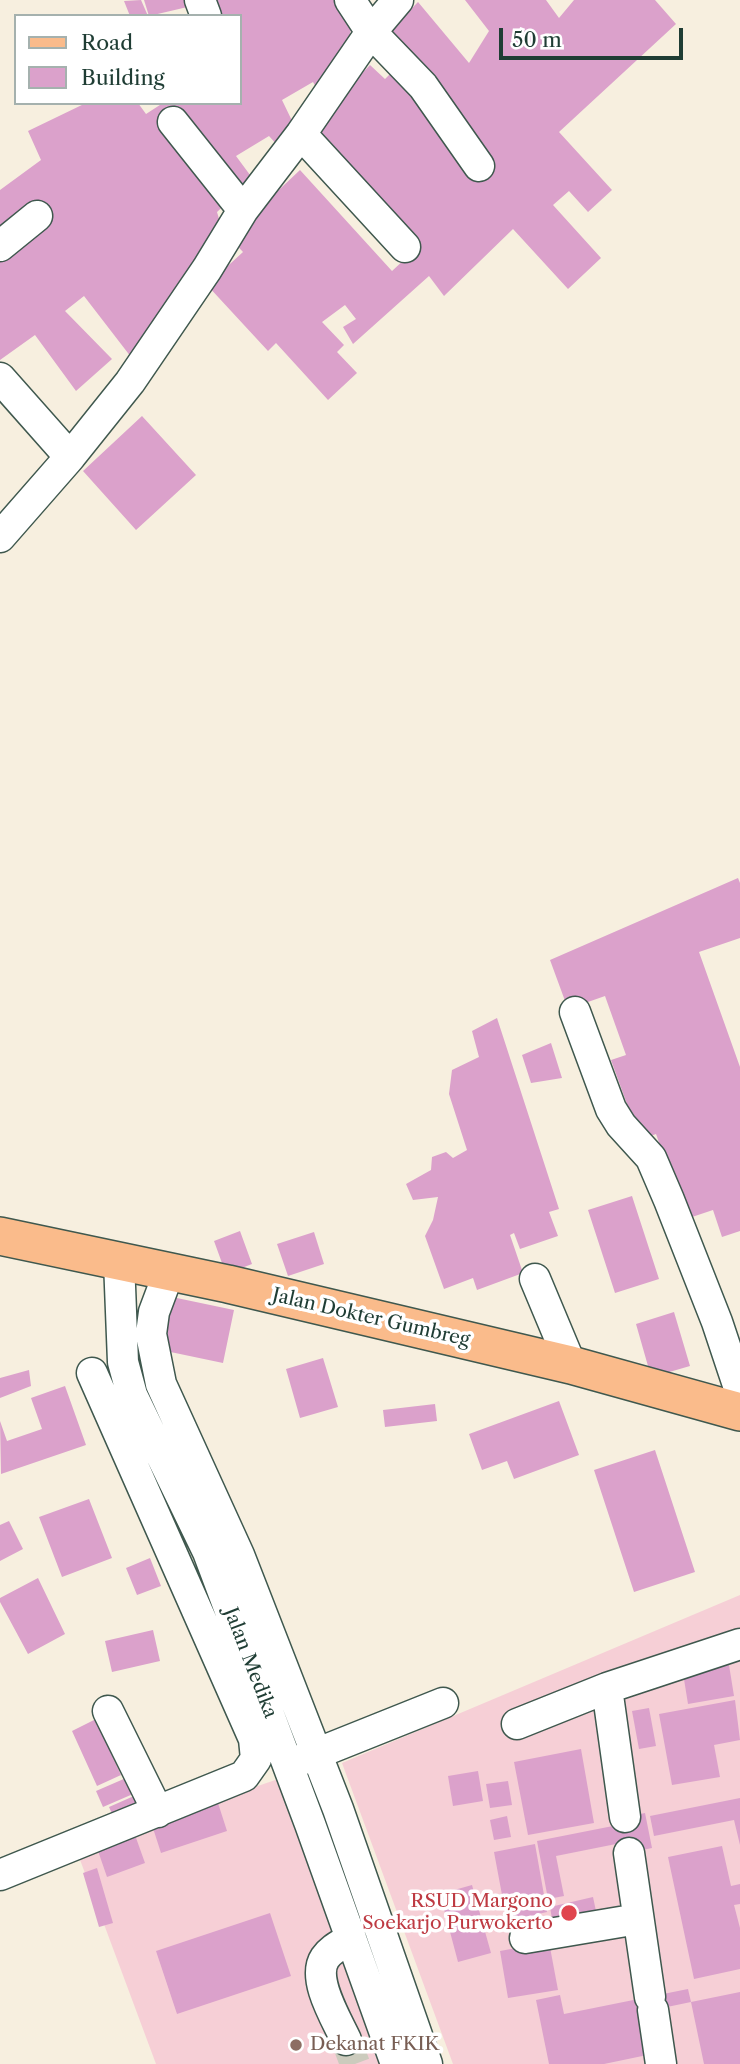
<!DOCTYPE html>
<style>
body{margin:0}
#map{position:relative;width:740px;height:2064px;overflow:hidden;background:#f7efdf;font-family:"Libre Caslon Text",serif}
canvas{display:block}
.legend{position:absolute;left:14px;top:14px;width:228px;height:91px;box-sizing:border-box;background:#fff;border:2px solid #a5b1ae;margin:0;padding:9px 12px;list-style:none;font-size:21px;color:#1f3d34}
.legend li{display:flex;align-items:center;gap:14px;height:35px}
.legend b{width:35px;border:2px solid #a5b1ae}
.scale{position:absolute;left:499px;top:28px;width:184px;height:32px;box-sizing:border-box;border:4px solid #1f3d34;border-top:0;padding-left:9px;font-size:21px;line-height:24px;white-space:nowrap;color:#1f3d34;-webkit-text-stroke:5px #fff;paint-order:stroke}
</style>
<div id="map">
<canvas width="740" height="2064"></canvas>
<ul class="legend">
<li><b style="height:9px;background:#fabb8b"></b>Road</li>
<li><b style="height:19px;background:#dba1cb"></b>Building</li>
</ul>
<div class="scale">50 m</div>
</div>
<script>
const g = document.querySelector('canvas').getContext('2d');
g.lineJoin = 'round';
function fill(path, color) {
  g.fillStyle = color;
  g.fill(path, 'evenodd');
}
function stroke(path, color, width, dash) {
  g.strokeStyle = color;
  g.lineWidth = width;
  g.lineCap = dash ? 'butt' : 'round';
  g.setLineDash(dash || []);
  g.stroke(path);
}
function write(font, color, halo, rows, align = 'center') {
  g.font = font + ' "Libre Caslon Text",serif';
  g.lineWidth = 7;
  g.setLineDash([]);
  g.textBaseline = 'middle';
  g.strokeStyle = halo;
  g.fillStyle = color;
  for (const [text, x, y, turn = 0] of rows) {
    g.save();
    g.translate(x, y);
    g.rotate((+turn || 0) * Math.PI / 180);
    g.textAlign = isNaN(turn) ? turn : align;
    if (halo) g.strokeText(text, 0, 0);
    g.fillText(text, 0, 0);
    g.restore();
  }
}
fill(new Path2D(`
 M 740,1595 L 740,2064 L 453,2064 L 342,1763 Z
 M 333,1763 L 439,2064 L 156,2064 L 76,1849 L 281,1778 Z`), '#f6cfd6');
fill(new Path2D(`
 M 141,0 L 148,16 L 130,16 L 124,1 Z
 M 144,0 L 195,0 L 196,5 L 149,16 Z
 M 205,0 L 342,0 L 355,18 L 350,33 L 357,44 L 330,64 L 333,77 L 317,89 L 313,82 L 282,100 L 295,127 L 280,148 L 269,136 L 236,156 L 253,179 L 217,212 L 222,229 L 131,357 L 84,296 L 65,311 L 112,359 L 76,391 L 35,335 L 0,360 L 0,190 L 41,160 L 28,131 L 86,103 L 138,103 L 146,114 L 163,103 L 240,103 L 240,16 L 213,16 Z
 M 465,0 L 546,0 L 559,18 L 574,0 L 655,0 L 676,24 L 559,132 L 612,190 L 588,212 L 569,191 L 553,205 L 601,258 L 568,289 L 513,229 L 444,296 L 429,276 L 353,344 L 343,327 L 356,319 L 345,305 L 322,322 L 344,345 L 337,352 L 357,373 L 328,400 L 276,343 L 268,351 L 207,285 L 243,252 L 229,237 L 300,170 L 392,271 L 419,246 L 310,128 L 370,65 L 385,79 L 397,67 L 386,35 L 418,2 L 469,63 L 489,31 Z
 M 142,416 L 196,475 L 136,530 L 83,471 Z
 M 738,878 L 740,883 L 740,938 L 699,952 L 740,1067 L 740,1231 L 722,1237 L 713,1210 L 686,1219 L 656,1134 L 640,1140 L 611,1060 L 626,1055 L 605,996 L 568,1009 L 550,960 Z
 M 497,1018 L 559,1209 L 549,1212 L 558,1236 L 520,1249 L 514,1233 L 510,1235 L 523,1273 L 477,1290 L 473,1278 L 444,1289 L 425,1236 L 433,1220 L 438,1197 L 413,1200 L 406,1184 L 431,1170 L 432,1157 L 446,1152 L 453,1158 L 467,1150 L 449,1094 L 452,1070 L 479,1057 L 472,1031 Z
 M 551,1043 L 562,1078 L 531,1083 L 522,1055 Z
 M 632,1196 L 659,1279 L 615,1293 L 588,1210 Z
 M 240,1231 L 252,1264 L 226,1274 L 214,1241 Z
 M 314,1232 L 324,1264 L 288,1276 L 277,1244 Z
 M 172,1297 L 234,1310 L 223,1363 L 161,1350 Z
 M 674,1312 L 690,1366 L 659,1375 L 650,1373 L 636,1324 Z
 M 323,1358 L 338,1407 L 300,1418 L 286,1369 Z
 M 29,1370 L 31,1386 L 0,1398 L 0,1378 Z
 M 65,1386 L 86,1445 L 1,1474 L 0,1421 L 7,1441 L 42,1429 L 31,1398 Z
 M 559,1401 L 579,1455 L 514,1479 L 507,1461 L 482,1470 L 469,1434 Z
 M 435,1404 L 437,1421 L 385,1427 L 383,1410 Z
 M 655,1450 L 695,1572 L 634,1592 L 594,1470 Z
 M 89,1499 L 112,1558 L 62,1577 L 39,1517 Z
 M 9,1521 L 23,1549 L 0,1561 L 0,1525 Z
 M 150,1558 L 161,1586 L 137,1595 L 126,1568 Z
 M 38,1578 L 65,1634 L 28,1654 L 0,1602 L 0,1598 Z
 M 153,1630 L 160,1661 L 112,1672 L 105,1641 Z
 M 729,1665 L 734,1696 L 688,1704 L 683,1673 Z
 M 735,1700 L 740,1740 L 714,1745 L 720,1777 L 672,1785 L 659,1714 Z
 M 649,1708 L 656,1746 L 639,1749 L 632,1711 Z
 M 96,1719 L 121,1775 L 97,1786 L 72,1731 Z
 M 581,1749 L 594,1823 L 528,1835 L 514,1762 Z
 M 478,1771 L 483,1801 L 453,1806 L 448,1776 Z
 M 126,1778 L 133,1794 L 103,1807 L 96,1791 Z
 M 508,1781 L 512,1805 L 490,1808 L 486,1784 Z
 M 143,1792 L 152,1812 L 118,1827 L 109,1807 Z
 M 740,1798 L 740,1845 L 734,1820 L 654,1836 L 650,1816 Z
 M 218,1803 L 227,1831 L 161,1853 L 152,1825 Z
 M 645,1813 L 652,1848 L 623,1854 L 621,1843 L 556,1856 L 564,1896 L 548,1899 L 537,1841 L 618,1825 L 617,1819 Z
 M 507,1816 L 511,1837 L 494,1840 L 490,1820 Z
 M 135,1835 L 145,1863 L 107,1877 L 97,1848 Z
 M 535,1844 L 547,1912 L 538,1914 L 539,1921 L 508,1927 L 494,1852 Z
 M 722,1846 L 731,1886 L 740,1884 L 740,1904 L 734,1905 L 740,1928 L 740,1969 L 694,1979 L 668,1857 Z
 M 97,1868 L 113,1923 L 99,1927 L 83,1873 Z
 M 472,1885 L 491,1953 L 458,1962 L 440,1894 Z
 M 593,1897 L 597,1916 L 553,1925 L 550,1907 Z
 M 270,1913 L 291,1976 L 177,2014 L 156,1951 Z
 M 549,1942 L 558,1990 L 508,1998 L 500,1951 Z
 M 688,1989 L 691,2002 L 643,2012 L 652,2054 L 604,2064 L 549,2064 L 536,2000 L 560,1995 L 564,2014 Z
 M 740,1992 L 740,2064 L 704,2064 L 691,2002 Z`), '#dba1cb');
stroke(new Path2D(`
 M 346,2040 L 355,2064`), '#cccbbd', 30, [30, 15]);
const minor = new Path2D(`
 M 200,0 L 206,16
 M 350,0 L 371,32 L 423,86 L 479,166
 M 173,122 L 243,210
 M 301,134 L 405,247
 M 0,246 L 37,216
 M 0,378 L 70,457
 M 0,537 L 70,457 L 130,382 L 207,269 L 243,210 L 301,134 L 371,32 L 398,0
 M 575,1012 L 611,1109 L 621,1125 L 651,1158 L 669,1200 L 717,1322 L 740,1391
 M 119,1261 L 123,1362 L 132,1395 L 208,1552 L 310,1824 L 396,2064
 M 169,1272 L 154,1312 L 151,1334 L 161,1384 L 239,1555 L 338,1809 L 427,2064
 M 535,1279 L 571,1365
 M 607,1688 L 625,1817
 M 108,1711 L 158,1812
 M 517,1724 L 607,1688 L 740,1644
 M 298,1761 L 443,1703
 M 629,1853 L 650,1997
 M 0,1875 L 244,1776 L 256,1759 L 254,1739 L 92,1373
 M 525,1938 L 638,1919
 M 653,2010 L 661,2064
 M 346,2040 C 337,2020 311,1979 325,1958 C 331,1949 342,1944 351,1938`);
const major = new Path2D(`
 M 0,1236 L 228,1284 L 571,1365 L 740,1412`);
stroke(minor, '#3f584e', 33);
stroke(major, '#3f584e', 40);
stroke(minor, '#fff', 30);
stroke(major, '#fabb8b', 37);
for (const [x, y, r, color] of [
 [569,1913,9,"#e0444e"],
 [296,2045,7,"#8d6e63"]
]) {
  const dot = new Path2D();
  dot.arc(x, y, r, 0, 2 * Math.PI);
  g.fillStyle = color;
  g.fill(dot);
  stroke(dot, '#fff', 2.5);
}
write('19px', '#1f3d34', '#fff', [
 ["Jalan Dokter Gumbreg",371,1318,13],
 ["Jalan Medika",250,1663,69]
]);
write('19px', '#be3a42', '#fff', [
 ["RSUD Margono",553,1902],
 ["Soekarjo Purwokerto",553,1924]
], 'right');
write('19px', '#785e54', '#fff', [
 ["Dekanat FKIK",310,2045]
], 'left');
</script>
